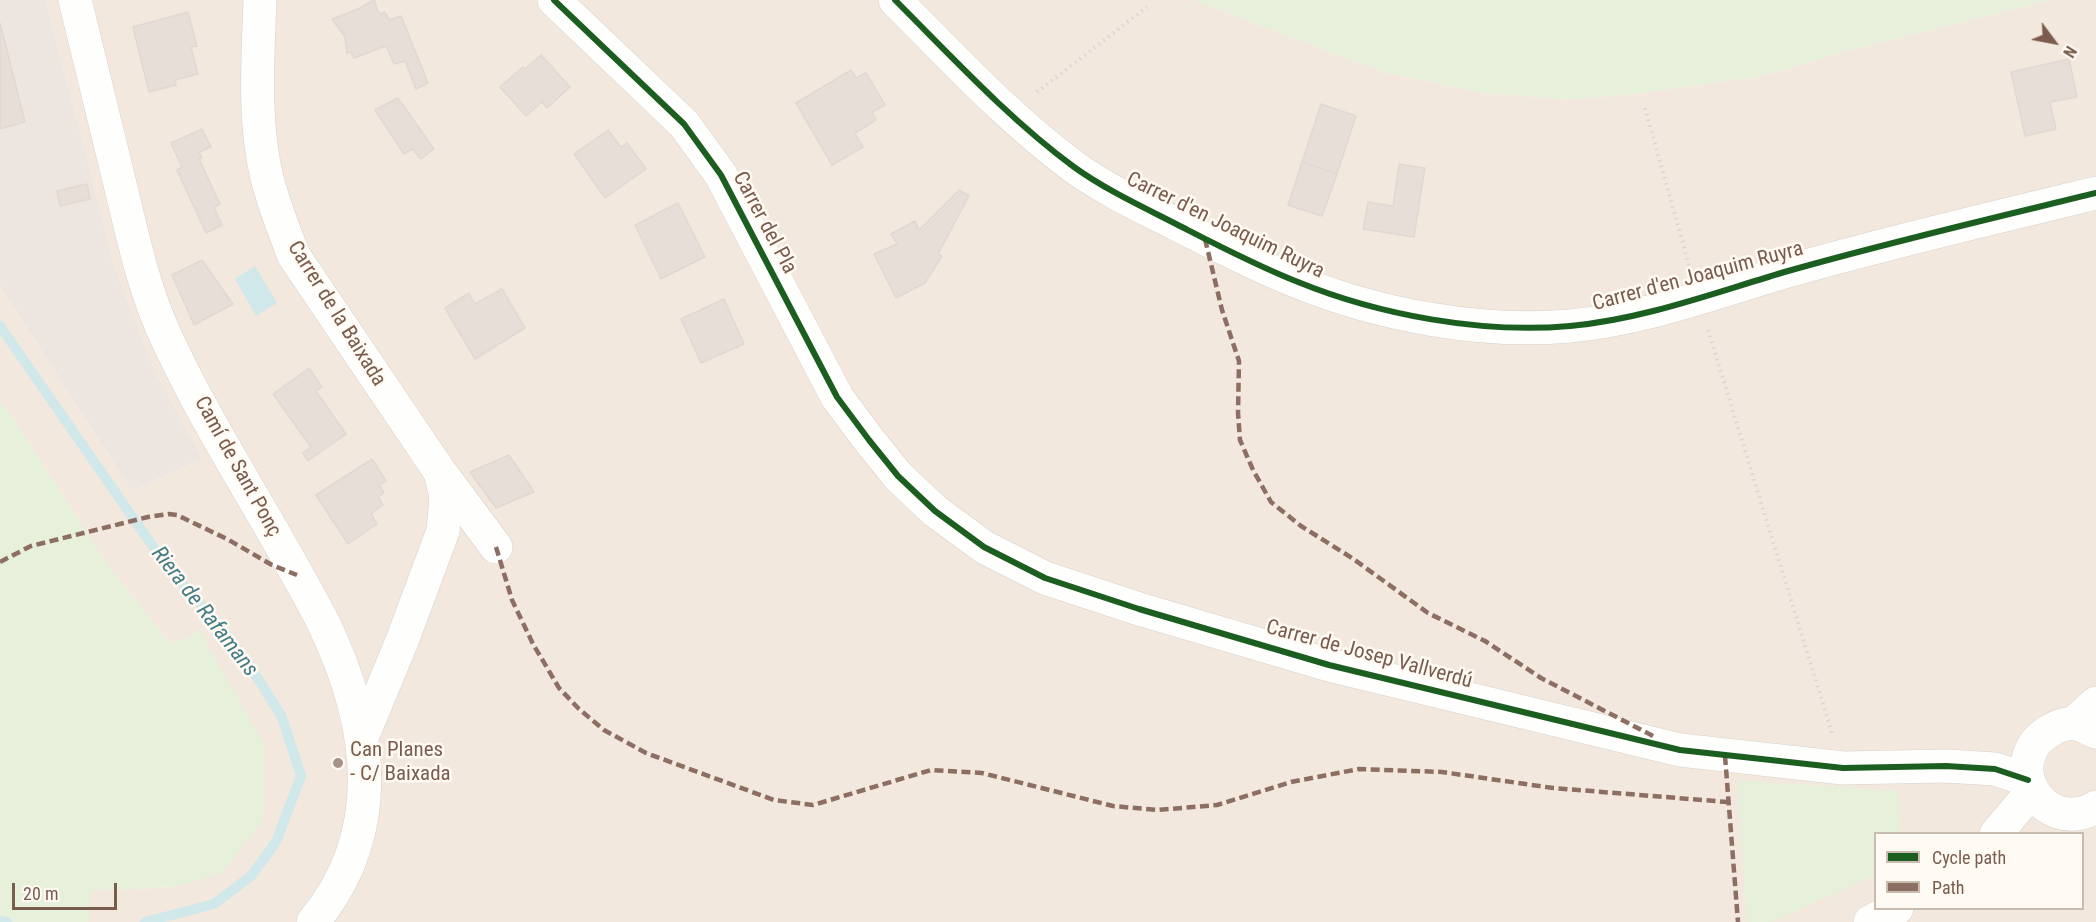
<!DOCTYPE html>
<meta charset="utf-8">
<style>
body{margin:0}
#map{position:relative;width:2096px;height:922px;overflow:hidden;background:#f9f5f0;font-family:"Roboto Condensed",sans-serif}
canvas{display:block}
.legend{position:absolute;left:1874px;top:832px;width:210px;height:78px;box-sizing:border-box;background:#fffaf3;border:2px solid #cabbb1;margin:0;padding:8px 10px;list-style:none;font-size:18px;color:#7a5c4d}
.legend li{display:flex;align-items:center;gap:12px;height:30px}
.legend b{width:30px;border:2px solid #cabbb1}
.north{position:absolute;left:2024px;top:12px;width:60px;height:60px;-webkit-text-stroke:4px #fffaf3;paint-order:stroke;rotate:122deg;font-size:16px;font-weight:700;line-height:24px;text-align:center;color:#7a5c4d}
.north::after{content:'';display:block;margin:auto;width:21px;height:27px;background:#7a5c4d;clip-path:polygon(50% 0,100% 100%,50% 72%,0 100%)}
.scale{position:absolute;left:12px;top:883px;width:105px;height:27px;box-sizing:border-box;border:3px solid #7a5c4d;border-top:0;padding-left:8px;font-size:18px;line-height:21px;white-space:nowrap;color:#7a5c4d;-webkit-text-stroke:4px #fffaf3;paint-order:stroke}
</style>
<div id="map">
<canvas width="2096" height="922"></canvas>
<ul class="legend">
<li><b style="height:8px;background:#1b5e20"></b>Cycle path</li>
<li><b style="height:8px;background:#8d6e63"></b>Path</li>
</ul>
<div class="north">N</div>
<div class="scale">20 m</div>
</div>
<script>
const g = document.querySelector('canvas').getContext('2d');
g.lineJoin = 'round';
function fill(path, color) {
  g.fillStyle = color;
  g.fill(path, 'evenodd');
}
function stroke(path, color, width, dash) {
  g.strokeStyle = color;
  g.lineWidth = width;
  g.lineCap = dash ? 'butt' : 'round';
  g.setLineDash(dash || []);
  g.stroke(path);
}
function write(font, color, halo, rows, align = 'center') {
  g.font = font + ' "Roboto Condensed",sans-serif';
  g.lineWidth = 5;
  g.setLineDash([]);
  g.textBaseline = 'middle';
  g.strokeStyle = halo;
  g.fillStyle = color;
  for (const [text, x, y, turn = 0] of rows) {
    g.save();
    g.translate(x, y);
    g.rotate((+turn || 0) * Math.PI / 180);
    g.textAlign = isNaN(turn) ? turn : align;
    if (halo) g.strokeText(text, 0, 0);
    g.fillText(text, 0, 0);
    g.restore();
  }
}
fill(new Path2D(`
 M 46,0 L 1194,0 L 1383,72 L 1480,92 L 1569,100 L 1633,94 L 1761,76 L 1839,53 L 2051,0 L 2096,0 L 2096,922 L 89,922 L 89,891 L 175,887 L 200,631 L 171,645 L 108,566 L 11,415 L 0,401 L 0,286 L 132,491 L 202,459 L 154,369 L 114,266 ZM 1876,834 L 2082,834 L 2082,908 L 1876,908 Z`), '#f2e8de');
fill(new Path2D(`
 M 0,0 L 46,0 L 114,266 L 154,369 L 202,459 L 132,491 L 0,286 Z`), '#ede5e0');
fill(new Path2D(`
 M 1194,0 L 2051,0 L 1839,53 L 1761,76 L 1633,94 L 1569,100 L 1480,92 L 1383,72 Z
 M 0,401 L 11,415 L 108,566 L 171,645 L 200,631 L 265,745 L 263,820 L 223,873 L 175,887 L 90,891 L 89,922 L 0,922 Z
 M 1737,780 L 1898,791 L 1901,833 L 1876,834 L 1875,875 L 1772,922 L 1747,922 Z`), '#e7f0db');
fill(new Path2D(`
 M 255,266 L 277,303 L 256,316 L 235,279 Z`), '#d0e8ea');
stroke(new Path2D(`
 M 0,326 L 163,561 L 224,631 L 257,677 L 282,717 L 301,776 L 276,842 L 251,876 L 214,904 L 145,922
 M 0,921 L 7,922`), '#d0e8ea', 10);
const building = new Path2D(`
 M 374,0 L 379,14 L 385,12 L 389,20 L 401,16 L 428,83 L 416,89 L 405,61 L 394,64 L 386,46 L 354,58 L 351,52 L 347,53 L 345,37 L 332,19 L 358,9 Z
 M 188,12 L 197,46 L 191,47 L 198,74 L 175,80 L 176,85 L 149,92 L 133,27 Z
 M 0,23 L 25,122 L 0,129 Z
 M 541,55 L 570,87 L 547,108 L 542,102 L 526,116 L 500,87 L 523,67 L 525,69 Z
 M 2069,59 L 2077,97 L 2050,102 L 2056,129 L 2025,136 L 2011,72 Z
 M 851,70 L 856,78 L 866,73 L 885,105 L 872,112 L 876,120 L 855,133 L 863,147 L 832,165 L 796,103 Z
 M 398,98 L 434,149 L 421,159 L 412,149 L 404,154 L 375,110 Z
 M 1321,104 L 1356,116 L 1337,174 L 1302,162 Z
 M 202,129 L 211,147 L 199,152 L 202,158 L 199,159 L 220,204 L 214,207 L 222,225 L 206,233 L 177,170 L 182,167 L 171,143 Z
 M 608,130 L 621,147 L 627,143 L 646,169 L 605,198 L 574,154 Z
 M 1302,162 L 1337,174 L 1322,216 L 1288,205 Z
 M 1399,164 L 1425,168 L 1414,237 L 1363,229 L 1368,202 L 1393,206 Z
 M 87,184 L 90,199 L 60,206 L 57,191 Z
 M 959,190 L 969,196 L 938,254 L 942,256 L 925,283 L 896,298 L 874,254 L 897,244 L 891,234 L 915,221 L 919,230 Z
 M 678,203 L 705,257 L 661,279 L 635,225 Z
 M 202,260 L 233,304 L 194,325 L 172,275 Z
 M 502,289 L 525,328 L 475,359 L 445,308 L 469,293 L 475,304 Z
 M 724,299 L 744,344 L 701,363 L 681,319 Z
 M 309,368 L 322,387 L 316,391 L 346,434 L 308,461 L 303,453 L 311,447 L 273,394 Z
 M 509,455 L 534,492 L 496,508 L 470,472 Z
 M 372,459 L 386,481 L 379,485 L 384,493 L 378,497 L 383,505 L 371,514 L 377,524 L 348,544 L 316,495 Z`);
fill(building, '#e6ded7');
stroke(building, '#e2d8d2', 1.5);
const minor = new Path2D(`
 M 75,0 C 90,61 105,123 120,184 C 132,233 142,282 162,328 C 193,398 234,464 272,530 C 289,560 307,591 323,622 C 371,722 389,831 313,922
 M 260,0 C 258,59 253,120 267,178 C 274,205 284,231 294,256 L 440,472 L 446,497 L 443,531 L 402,641 L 361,740
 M 554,0 L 684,124 L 721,175 L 837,397 L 869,440 L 898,476 L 935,511 L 984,547 L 1045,578 L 1139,609 L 1329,665 L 1680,750 L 1843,768 L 1946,766 L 1995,769 L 2028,780
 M 895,0 C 952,57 1009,119 1074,167 C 1106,190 1143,207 1178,225 C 1217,245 1257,266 1298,282 C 1379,315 1482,334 1570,326 C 1645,319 1716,292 1788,271 C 1890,242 1993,218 2096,193
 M 441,473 L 496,547`);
const tertiary = new Path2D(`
 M 2074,723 L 2096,703
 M 2096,732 C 2090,730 2082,725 2075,724 C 2068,723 2059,725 2053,729 C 1997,758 2041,838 2096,807
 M 1996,834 L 2032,791
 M 1870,922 L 1897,908`);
stroke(minor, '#d7d1cb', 34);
stroke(tertiary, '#d7d1cb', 34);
stroke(new Path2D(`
 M 1037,92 L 1147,7
 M 1645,108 L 1689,265
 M 1708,330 L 1832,733`), '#dcd5d0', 4, [1.5, 4.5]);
stroke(minor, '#fefefd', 33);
stroke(tertiary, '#fefefd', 33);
stroke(new Path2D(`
 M 1205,239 L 1222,310 L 1239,361 L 1238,413 L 1240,440 L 1253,470 L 1271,502 L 1301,526 L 1352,558 L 1428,613 L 1485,641 L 1541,678 L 1657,738
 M 496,547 L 512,600 L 533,644 L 559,688 L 579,709 L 604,730 L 646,753 L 774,800 L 813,805 L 931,770 L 982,773 L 1113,806 L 1157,810 L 1217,805 L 1291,782 L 1359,769 L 1442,772 L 1553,788 L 1727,802
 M 0,562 L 31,546 L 148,517 L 169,514 L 177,515 L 227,539 L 272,565 L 297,575
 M 1725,756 L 1738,922`), '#8d6e63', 4.5, [9, 4.5]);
stroke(new Path2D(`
 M 554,0 L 684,124 L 721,175 L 837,397 L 869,440 L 898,476 L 935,511 L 984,547 L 1045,578 L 1139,609 L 1329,665 L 1680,750 L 1843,768 L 1946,766 L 1995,769 L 2028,780
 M 895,0 C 952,57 1009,119 1074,167 C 1106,190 1143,207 1178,225 C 1217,245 1257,266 1298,282 C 1379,315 1482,334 1570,326 C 1645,319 1716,292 1788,271 C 1890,242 1993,218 2096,193`), '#1b5e20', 6);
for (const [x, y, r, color] of [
 [338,763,6,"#a69286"]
]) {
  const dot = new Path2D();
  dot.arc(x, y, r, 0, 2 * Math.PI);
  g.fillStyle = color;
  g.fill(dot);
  stroke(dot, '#fffaf3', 2);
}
write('21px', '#7a5c4d', '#fffaf3', [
 ["Carrer del Pla",764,223,62],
 ["Carrer d'en Joaquim Ruyra",1225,226,26],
 ["Carrer d'en Joaquim Ruyra",1698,277,-15],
 ["Carrer de la Baixada",336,314,58],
 ["Camí de Sant Ponç",237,467,61],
 ["Carrer de Josep Vallverdú",1369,655,15]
]);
write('21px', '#7a5c4d', '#fffaf3', [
 ["Can Planes",350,751],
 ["- C/ Baixada",350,775]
], 'left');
write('italic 22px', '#437c86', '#fffaf3', [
 ["Riera de Rafamans",204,612,52]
]);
</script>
